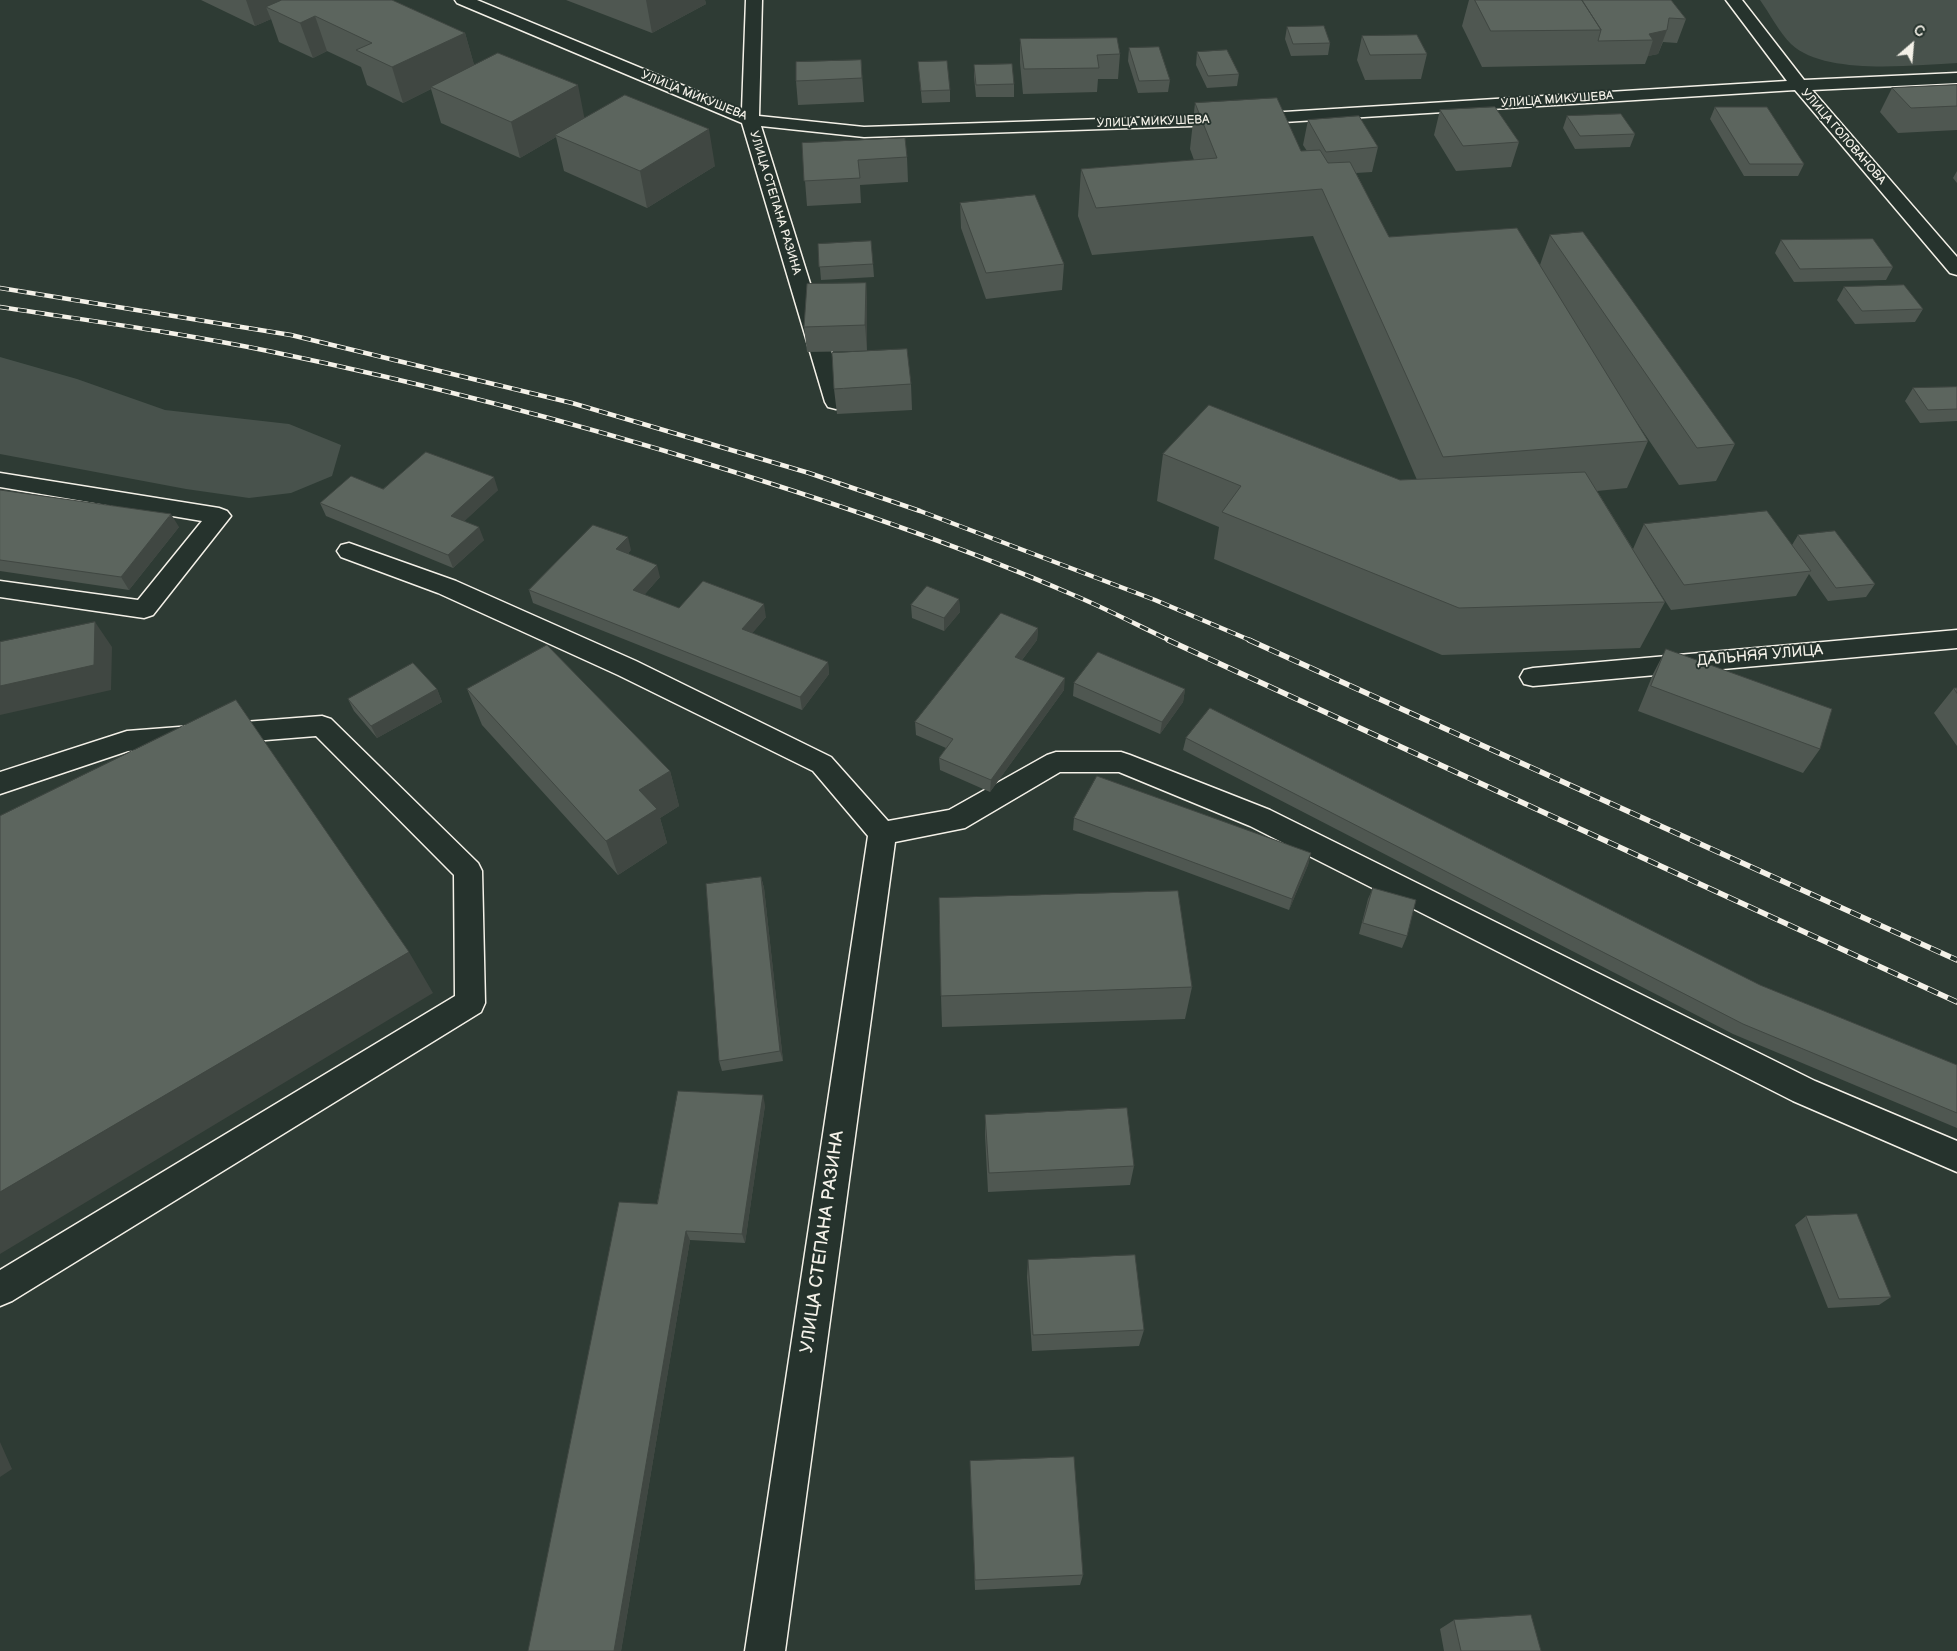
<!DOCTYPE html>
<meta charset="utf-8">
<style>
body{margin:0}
#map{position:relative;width:1957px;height:1651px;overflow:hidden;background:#2e3b34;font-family:"Balsamiq Sans",sans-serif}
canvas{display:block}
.north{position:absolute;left:1887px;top:20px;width:50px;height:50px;-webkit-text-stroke:4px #26332d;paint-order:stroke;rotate:27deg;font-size:14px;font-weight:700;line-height:20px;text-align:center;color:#f4f1e8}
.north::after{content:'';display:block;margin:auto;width:18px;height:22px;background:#f4f1e8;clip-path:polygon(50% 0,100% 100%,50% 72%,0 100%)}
</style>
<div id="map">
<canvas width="1957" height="1651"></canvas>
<div class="north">С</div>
</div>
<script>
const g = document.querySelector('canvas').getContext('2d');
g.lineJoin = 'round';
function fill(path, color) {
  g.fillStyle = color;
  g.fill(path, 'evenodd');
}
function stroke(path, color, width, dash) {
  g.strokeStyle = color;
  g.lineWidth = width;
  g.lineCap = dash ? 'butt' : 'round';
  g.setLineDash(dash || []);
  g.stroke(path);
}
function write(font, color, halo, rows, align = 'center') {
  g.font = font + ' "Balsamiq Sans",sans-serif';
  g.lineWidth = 4;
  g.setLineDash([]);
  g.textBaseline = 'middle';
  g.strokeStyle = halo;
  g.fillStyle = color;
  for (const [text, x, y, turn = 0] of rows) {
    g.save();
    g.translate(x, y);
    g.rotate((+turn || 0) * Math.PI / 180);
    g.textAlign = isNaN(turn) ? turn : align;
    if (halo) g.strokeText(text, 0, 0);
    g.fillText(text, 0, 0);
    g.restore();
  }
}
fill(new Path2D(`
 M 1760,0 L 1957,0 L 1957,63 C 1913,65 1825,76 1791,44 C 1779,32 1770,14 1760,0 Z
 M 0,357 L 77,379 L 165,410 L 289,424 L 341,445 L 332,476 L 291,493 L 249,498 L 186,489 L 0,454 Z`), '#48524c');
const minor = new Path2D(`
 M 455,0 L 477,0 L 742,110 L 746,0 L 762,0 L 759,116 L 864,127 L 1252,114 L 1787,81 L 1726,0 L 1742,0 L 1804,80 L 1957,73 L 1957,83 L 1812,90 L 1957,257 L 1957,275 L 1950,273 L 1795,90 L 1252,124 L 864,137 L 761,126 L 847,402 L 844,407 L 836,409 L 828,407 L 825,402 L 742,123 L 457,3 Z
 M 0,473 L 219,508 L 227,511 L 231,516 L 153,615 L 144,618 L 0,597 L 0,581 L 138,600 L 202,521 L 0,487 Z
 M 349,543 L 456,581 L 636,661 L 831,757 L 888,821 L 949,810 L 1047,755 L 1056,752 L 1121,752 L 1130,755 L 1270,810 L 1815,1081 L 1957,1141 L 1957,1172 L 1793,1101 L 1250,826 L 1119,772 L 1060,772 L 965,828 L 895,842 L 785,1651 L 745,1651 L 868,836 L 813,771 L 618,675 L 438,593 L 341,557 L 337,551 L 341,545 Z
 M 1957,630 L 1957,648 L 1533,686 L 1524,684 L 1520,677 L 1524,670 L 1533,668 Z
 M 322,716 L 331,719 L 478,863 L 482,871 L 485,1003 L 481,1012 L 12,1301 L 0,1306 L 0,1270 L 455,996 L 454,875 L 316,736 L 128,751 L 0,794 L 0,772 L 127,731 Z`);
stroke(minor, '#f4f1e8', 3);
fill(minor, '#26332d');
const railFar1 = new Path2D(`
 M 0,288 L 291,335 L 572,403 L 809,473 L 920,511 L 1155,600 L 1252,641
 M 0,307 C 91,321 182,333 273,352 C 423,383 572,422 718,467 C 838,504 956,544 1071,594 C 1105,608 1137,625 1171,641`);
const rail = new Path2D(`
 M 1168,640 L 1957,1002
 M 1249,640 L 1957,960`);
stroke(railFar1, '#f4f1e8', 4.5);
stroke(rail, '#f4f1e8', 5.5);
stroke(railFar1, '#26332d', 3, [9]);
stroke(rail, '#26332d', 4, [11]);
fill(new Path2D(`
 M 201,0 L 392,0 L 465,33 L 474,65 L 585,118 L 715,166 L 647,208 L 564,171 L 556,137 L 520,158 L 441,123 L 431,89 L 403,103 L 367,85 L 361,67 L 327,51 L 313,58 L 279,42 L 271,19 L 255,26 Z
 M 566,0 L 705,0 L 706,4 L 652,33 Z
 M 1469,0 L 1671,0 L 1686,19 L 1677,43 L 1663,42 L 1658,54 L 1648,56 L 1645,64 L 1482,67 L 1462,26 Z
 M 1287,27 L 1330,43 L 1328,55 L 1291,56 L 1285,39 Z
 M 1362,36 L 1427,54 L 1421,79 L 1365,80 L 1357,60 Z
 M 1020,39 L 1120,54 L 1118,79 L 1098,79 L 1097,92 L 1023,94 L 1020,63 Z
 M 1129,48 L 1170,80 L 1168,92 L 1138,93 L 1128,61 Z
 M 1197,52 L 1239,74 L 1237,86 L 1207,88 L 1196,65 Z
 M 861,60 L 864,102 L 798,105 L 796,81 Z
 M 918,62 L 950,90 L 950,102 L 922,103 Z
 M 974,65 L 1014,84 L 1014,97 L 976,97 L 974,77 Z
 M 1957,85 L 1957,130 L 1898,133 L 1880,112 L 1892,88 Z
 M 1195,103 L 1301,151 L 1307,151 L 1303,145 L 1308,120 L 1378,147 L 1372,172 L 1356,173 L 1389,237 L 1540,265 L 1550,235 L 1735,444 L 1716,481 L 1679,485 L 1632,415 L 1648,441 L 1627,488 L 1597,491 L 1633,549 L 1644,524 L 1792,545 L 1798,535 L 1875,584 L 1866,597 L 1828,601 L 1809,574 L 1796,596 L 1671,610 L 1643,566 L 1665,602 L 1640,648 L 1442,655 L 1214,559 L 1219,527 L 1157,501 L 1163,454 L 1400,480 L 1417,480 L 1313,236 L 1092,255 L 1078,216 L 1081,169 L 1194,160 L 1190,149 Z
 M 1715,107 L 1804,164 L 1798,176 L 1744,176 L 1710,119 Z
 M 1440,110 L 1519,142 L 1511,167 L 1456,171 L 1434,135 Z
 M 1567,116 L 1635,134 L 1630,147 L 1575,149 L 1563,128 Z
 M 802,143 L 907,157 L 908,182 L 860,185 L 861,203 L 807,206 Z
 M 1957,171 L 1957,183 L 1953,178 Z
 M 960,203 L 1064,264 L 1062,290 L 986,299 L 961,228 Z
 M 1781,240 L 1893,267 L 1886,280 L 1794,282 L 1775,253 Z
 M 818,244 L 873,264 L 874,277 L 821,280 Z
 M 866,283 L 867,308 L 867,351 L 807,352 L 804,327 Z
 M 1844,287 L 1923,309 L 1915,322 L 1855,324 L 1837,300 Z
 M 911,384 L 912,410 L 837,414 L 834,389 Z
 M 1957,387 L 1957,421 L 1920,423 L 1905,401 L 1913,388 Z
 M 0,490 L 179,527 L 129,590 L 0,571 Z
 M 498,490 L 464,521 L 484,540 L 453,568 L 326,516 L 320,503 Z
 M 631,550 L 628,553 L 660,577 L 644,595 L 679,608 L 766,617 L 752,633 L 828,662 L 829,674 L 802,710 L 533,603 L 529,590 Z
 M 959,599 L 960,612 L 944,631 L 912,618 L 911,605 Z
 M 1038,628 L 1037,640 L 1022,660 L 1064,690 L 990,792 L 940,770 L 939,758 L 946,748 L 916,735 L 915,722 Z
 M 1666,649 L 1820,749 L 1803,773 L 1638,711 L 1653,674 Z
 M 1074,683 L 1185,689 L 1183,702 L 1160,734 L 1073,696 Z
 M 1954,688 L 1957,688 L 1957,746 L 1934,713 Z
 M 437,689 L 442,702 L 377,738 L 354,711 L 348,699 Z
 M 467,689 L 670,771 L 679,806 L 660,818 L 667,843 L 618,875 L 482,725 Z
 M 1186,738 L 1760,985 L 1957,1065 L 1957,1128 L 1733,1034 L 1183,750 Z
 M 1074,818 L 1311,853 L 1308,865 L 1289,910 L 1073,830 Z
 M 761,877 L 764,888 L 783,1061 L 722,1071 L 719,1061 Z
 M 1373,888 L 1407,936 L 1402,948 L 1359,934 L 1368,899 Z
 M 1192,987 L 1185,1019 L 942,1027 L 941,996 Z
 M 765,1105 L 745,1243 L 690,1240 L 621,1651 L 528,1651 L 657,1204 Z
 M 985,1115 L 1134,1166 L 1130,1185 L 988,1192 L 985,1135 Z
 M 1806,1216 L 1891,1297 L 1879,1305 L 1828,1308 L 1795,1225 Z
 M 1028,1260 L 1144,1330 L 1139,1346 L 1032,1351 L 1027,1277 Z
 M 970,1461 L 1083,1575 L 1080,1585 L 975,1590 Z
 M 1454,1620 L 1541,1651 L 1444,1651 L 1440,1629 Z`), '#4f5751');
fill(new Path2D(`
 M 246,0 L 314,0 L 266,7 L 271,19 L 255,26 Z
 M 646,0 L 705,0 L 706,4 L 652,33 Z
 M 315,16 L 327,51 L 313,58 L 300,23 Z
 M 1667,30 L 1658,54 L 1648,56 L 1653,40 L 1649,34 Z
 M 465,33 L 475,68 L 431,87 L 431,89 L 403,103 L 392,67 Z
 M 578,85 L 585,121 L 555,135 L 556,137 L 520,158 L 511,122 Z
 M 709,129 L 715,166 L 647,208 L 640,171 Z
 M 866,283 L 867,308 L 867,351 L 865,325 Z
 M 494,477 L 498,490 L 456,529 L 451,516 Z
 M 171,514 L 179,527 L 129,590 L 121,577 Z
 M 479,527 L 484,540 L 453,568 L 448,555 Z
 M 628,537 L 631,550 L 620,562 L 616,549 Z
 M 657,565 L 660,577 L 637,603 L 633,590 Z
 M 959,599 L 960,612 L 944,631 L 944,618 Z
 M 764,604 L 766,617 L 745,642 L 742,629 Z
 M 95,622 L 112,647 L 111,690 L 0,715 L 0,686 Z
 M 1038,628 L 1037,640 L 1015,669 L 1015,657 Z
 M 828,662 L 829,674 L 802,710 L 800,697 Z
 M 1065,678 L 1064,690 L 990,792 L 991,780 Z
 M 437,689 L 442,702 L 377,738 L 371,726 Z
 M 1185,689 L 1183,702 L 1160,734 L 1162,722 Z
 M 670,771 L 679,806 L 660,818 L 667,843 L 618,875 L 606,841 L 639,790 Z
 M 1311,853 L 1308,865 L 1289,910 L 1292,899 Z
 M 761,877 L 764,888 L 783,1061 L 780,1051 Z
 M 409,952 L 433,993 L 0,1254 L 0,1192 Z
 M 763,1095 L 765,1105 L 745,1243 L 742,1234 Z
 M 686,1231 L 690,1240 L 621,1651 L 614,1651 Z
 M 0,1442 L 12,1469 L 0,1477 Z`), '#404742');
const building = new Path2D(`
 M 282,0 L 392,0 L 465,33 L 392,67 L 356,50 L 372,43 L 315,16 L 300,23 L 266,7 Z
 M 1475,0 L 1582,0 L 1601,30 L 1491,31 Z
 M 1582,0 L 1671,0 L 1686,19 L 1669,18 L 1667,30 L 1649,34 L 1653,40 L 1598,41 L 1601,30 Z
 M 1324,26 L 1330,43 L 1293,44 L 1287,27 Z
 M 1417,35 L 1427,54 L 1370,55 L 1362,36 Z
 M 1117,38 L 1120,54 L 1097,55 L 1099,68 L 1024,69 L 1020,39 Z
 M 1159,47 L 1170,80 L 1139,81 L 1129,48 Z
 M 1227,50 L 1239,74 L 1208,76 L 1197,52 Z
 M 498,53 L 578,85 L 511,122 L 431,87 Z
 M 861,60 L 862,78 L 796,81 L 796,62 Z
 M 947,61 L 950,90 L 921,91 L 918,62 Z
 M 1012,64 L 1014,84 L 976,85 L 974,65 Z
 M 1957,85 L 1957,106 L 1911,108 L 1892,88 Z
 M 625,95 L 709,129 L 640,171 L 555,135 Z
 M 1277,98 L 1301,151 L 1320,150 L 1328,163 L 1350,162 L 1389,237 L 1517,228 L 1648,441 L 1443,457 L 1322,189 L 1096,208 L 1081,169 L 1217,158 L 1195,103 Z
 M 1495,107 L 1519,142 L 1463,146 L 1440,110 Z
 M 1715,107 L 1767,107 L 1804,164 L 1750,164 Z
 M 1621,114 L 1635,134 L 1580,136 L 1567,116 Z
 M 1359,116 L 1378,147 L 1326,152 L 1308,120 Z
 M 905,138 L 907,157 L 858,160 L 860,178 L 804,181 L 802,143 Z
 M 1035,195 L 1064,264 L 986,273 L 960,203 Z
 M 1583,232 L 1735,444 L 1697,448 L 1550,235 Z
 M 1873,239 L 1893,267 L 1800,269 L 1781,240 Z
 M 871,241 L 873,264 L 819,267 L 818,244 Z
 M 866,283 L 865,325 L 804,327 L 807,284 Z
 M 1904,285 L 1923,309 L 1862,311 L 1844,287 Z
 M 907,349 L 911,384 L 834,389 L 832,353 Z
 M 1957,387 L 1957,409 L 1928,410 L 1913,388 Z
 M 1209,405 L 1400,480 L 1585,472 L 1665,602 L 1459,608 L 1222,512 L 1241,486 L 1163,454 Z
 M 426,452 L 494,477 L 451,516 L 479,527 L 448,555 L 320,503 L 351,476 L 383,489 Z
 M 0,490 L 171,514 L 121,577 L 0,560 Z
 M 1767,511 L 1811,571 L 1684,585 L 1644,524 Z
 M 593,525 L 628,537 L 616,549 L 657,565 L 633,590 L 679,608 L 703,581 L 764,604 L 742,629 L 828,662 L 800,697 L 529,590 Z
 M 1835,531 L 1875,584 L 1836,588 L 1798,535 Z
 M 927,586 L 959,599 L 944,618 L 911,605 Z
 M 1001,613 L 1038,628 L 1015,657 L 1065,678 L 991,780 L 939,758 L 953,739 L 915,722 Z
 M 95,622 L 94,665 L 0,686 L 0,642 Z
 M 547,645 L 670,771 L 639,790 L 657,809 L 606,841 L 467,689 Z
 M 1666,649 L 1832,709 L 1820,749 L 1651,686 Z
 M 1098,652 L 1185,689 L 1162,722 L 1074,683 Z
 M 413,663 L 437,689 L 371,726 L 348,699 Z
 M 1954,688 L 1957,688 L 1957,693 Z
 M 236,700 L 409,952 L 0,1192 L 0,816 Z
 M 1210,708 L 1760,985 L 1957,1065 L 1957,1113 L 1743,1024 L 1186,738 Z
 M 1097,776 L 1311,853 L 1292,899 L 1074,818 Z
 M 761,877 L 780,1051 L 719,1061 L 706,884 Z
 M 1373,888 L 1416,900 L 1407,936 L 1363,923 Z
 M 1178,891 L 1192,987 L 941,996 L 939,898 Z
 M 678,1091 L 763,1095 L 742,1234 L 686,1231 L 614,1651 L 528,1651 L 619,1202 L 657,1204 Z
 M 1127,1108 L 1134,1166 L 989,1173 L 985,1115 Z
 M 1857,1214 L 1891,1297 L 1839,1299 L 1806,1216 Z
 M 1135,1255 L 1144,1330 L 1033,1335 L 1028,1260 Z
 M 1074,1457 L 1083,1575 L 975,1580 L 970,1461 Z
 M 1531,1615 L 1541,1651 L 1461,1651 L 1454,1620 Z`);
fill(building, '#5c655e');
stroke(building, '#404742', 1);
write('12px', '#f4f1e8', '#26332d', [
 ["УЛИЦА МИКУШЕВА",694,96,22],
 ["УЛИЦА МИКУШЕВА",1557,100,-4],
 ["УЛИЦА МИКУШЕВА",1153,122,-2],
 ["УЛИЦА ГОЛОВАНОВА",1843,137,49],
 ["УЛИЦА СТЕПАНА РАЗИНА",775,203,73]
]);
write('15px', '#f4f1e8', '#26332d', [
 ["ДАЛЬНЯЯ УЛИЦА",1760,656,-5]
]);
write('18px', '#f4f1e8', '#26332d', [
 ["УЛИЦА СТЕПАНА РАЗИНА",823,1242,-82]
]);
</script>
